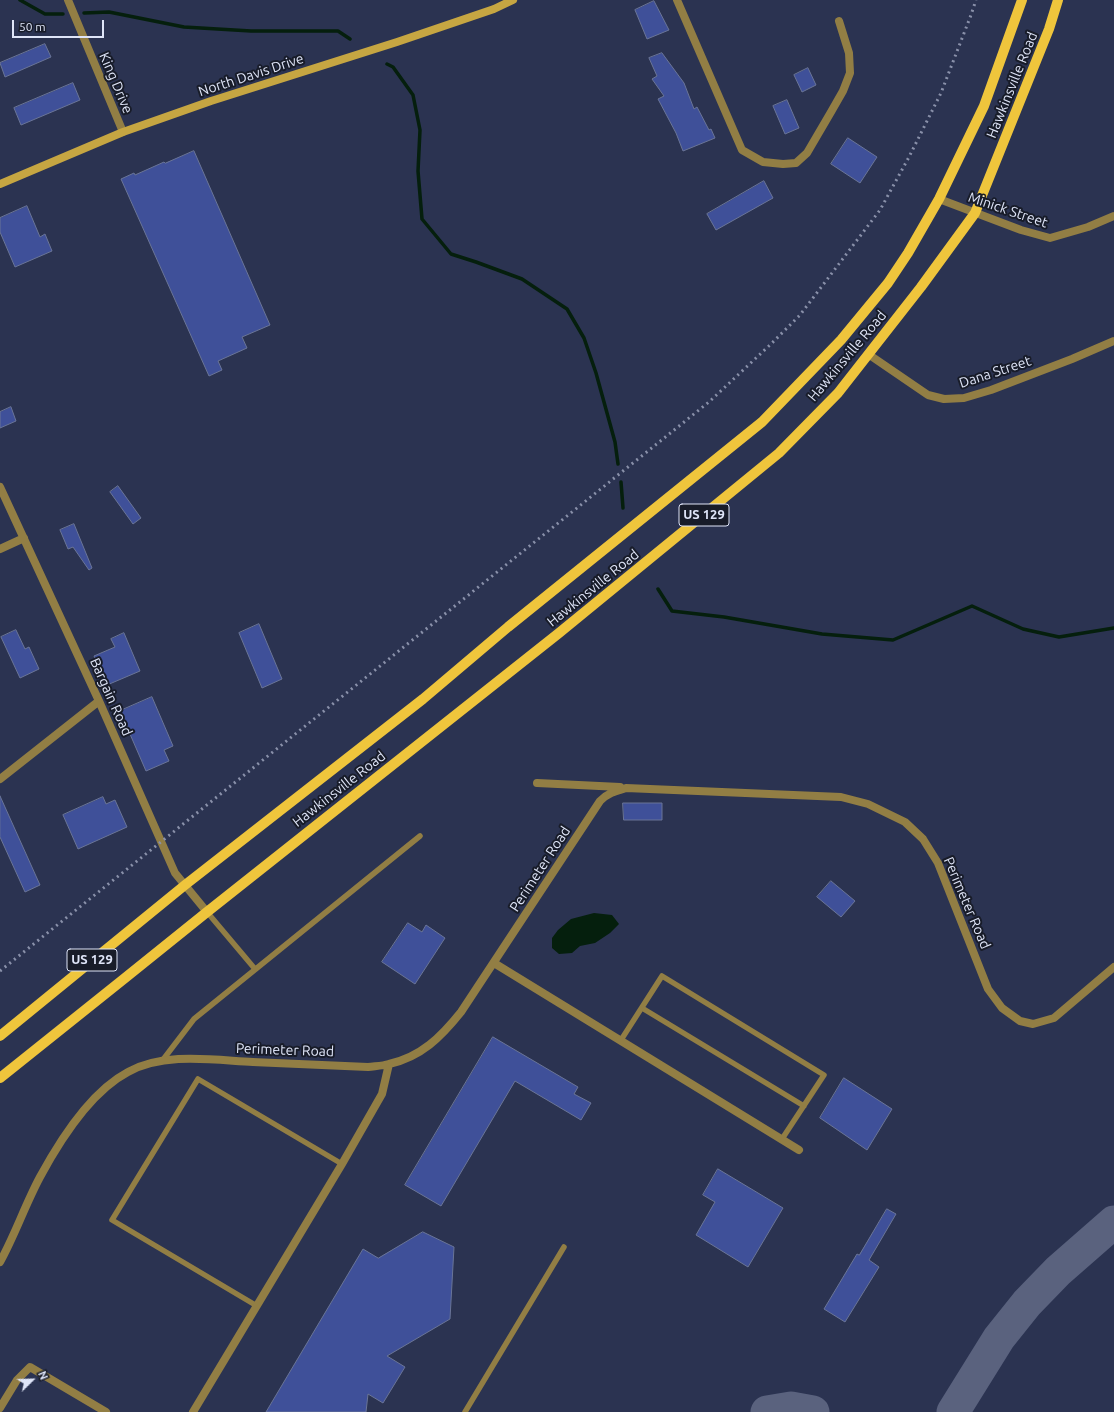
<!DOCTYPE html>
<style>
body{margin:0}
#map{position:relative;width:1114px;height:1412px;overflow:hidden;background:#2b3351;font-family:Ubuntu,sans-serif}
canvas{display:block}
.north{position:absolute;left:12px;top:1360px;width:40px;height:40px;-webkit-text-stroke:3px #181c29;paint-order:stroke;rotate:67deg;font-size:11px;font-weight:700;line-height:16px;text-align:center;color:#dfe5f8}
.north::after{content:'';display:block;margin:auto;width:14px;height:18px;background:#dfe5f8;clip-path:polygon(50% 0,100% 100%,50% 72%,0 100%)}
.scale{position:absolute;left:12px;top:20px;width:92px;height:18px;box-sizing:border-box;border:2px solid #dfe5f8;border-top:0;padding-left:5px;font-size:12px;line-height:14px;white-space:nowrap;color:#dfe5f8;-webkit-text-stroke:3px #181c29;paint-order:stroke}
</style>
<div id="map">
<canvas width="1114" height="1412"></canvas>
<div class="north">N</div>
<div class="scale">50 m</div>
</div>
<script>
const g = document.querySelector('canvas').getContext('2d');
g.lineJoin = 'round';
function fill(path, color) {
  g.fillStyle = color;
  g.fill(path, 'evenodd');
}
function stroke(path, color, width, dash) {
  g.strokeStyle = color;
  g.lineWidth = width;
  g.lineCap = dash ? 'butt' : 'round';
  g.setLineDash(dash || []);
  g.stroke(path);
}
function write(font, color, halo, rows, align = 'center') {
  g.font = font + ' Ubuntu,sans-serif';
  g.lineWidth = 4;
  g.setLineDash([]);
  g.textBaseline = 'middle';
  g.strokeStyle = halo;
  g.fillStyle = color;
  for (const [text, x, y, turn = 0] of rows) {
    g.save();
    g.translate(x, y);
    g.rotate((+turn || 0) * Math.PI / 180);
    g.textAlign = isNaN(turn) ? turn : align;
    if (halo) g.strokeText(text, 0, 0);
    g.fillText(text, 0, 0);
    g.restore();
  }
}
fill(new Path2D(`
 M 594,913 L 612,915 L 619,924 L 610,933 L 595,943 L 580,946 L 572,953 L 559,954 L 552,948 L 552,938 L 558,930 L 571,919 Z`), '#051f0d');
stroke(new Path2D(`
 M 20,0 L 45,14 L 63,14
 M 84,13 L 109,12 L 184,27 L 251,31 L 338,31 L 350,39
 M 387,64 L 393,67 L 413,95 L 420,130 L 418,171 L 422,219 L 451,254 L 476,262 L 522,279 L 567,309 L 584,338 L 596,373 L 615,442 L 618,464
 M 621,482 L 623,508
 M 658,589 L 672,611 L 724,617 L 822,634 L 893,640 L 972,606 L 1023,629 L 1059,637 L 1114,628`), '#051f0d', 3.5);
stroke(new Path2D(`
 M 767,1412 L 791,1408 L 813,1412
 M 953,1412 L 999,1338 L 1027,1303 L 1058,1271 L 1114,1222`), '#5a627e', 33);
const building = new Path2D(`
 M 654,1 L 669,30 L 647,39 L 635,10 Z
 M 45,44 L 51,57 L 5,77 L 0,63 Z
 M 662,53 L 684,83 L 694,109 L 697,107 L 709,130 L 711,129 L 715,138 L 683,151 L 676,133 L 658,99 L 664,96 L 652,79 L 657,76 L 649,58 Z
 M 808,68 L 816,85 L 802,92 L 794,75 Z
 M 73,83 L 80,100 L 21,125 L 14,108 Z
 M 787,100 L 799,128 L 785,134 L 773,106 Z
 M 848,138 L 877,157 L 860,183 L 831,164 Z
 M 194,151 L 270,325 L 242,337 L 247,348 L 218,361 L 222,370 L 209,376 L 121,179 L 134,173 L 135,175 L 164,162 L 165,163 Z
 M 764,181 L 773,198 L 716,230 L 707,214 Z
 M 27,206 L 40,237 L 45,234 L 52,251 L 15,267 L 0,232 L 0,218 Z
 M 11,407 L 16,421 L 0,428 L 0,412 Z
 M 118,486 L 141,518 L 133,524 L 110,492 Z
 M 74,524 L 92,568 L 89,570 L 73,547 L 68,549 L 60,530 Z
 M 259,624 L 282,679 L 262,688 L 239,633 Z
 M 16,630 L 25,649 L 29,647 L 39,669 L 20,678 L 1,637 Z
 M 124,633 L 140,671 L 107,685 L 94,656 L 115,647 L 111,639 Z
 M 152,697 L 173,746 L 164,750 L 169,761 L 146,771 L 120,711 Z
 M 0,796 L 40,885 L 25,892 L 0,837 Z
 M 103,797 L 106,804 L 115,800 L 127,827 L 78,849 L 63,815 Z
 M 623,803 L 662,803 L 662,820 L 624,820 Z
 M 831,881 L 855,901 L 841,917 L 817,897 Z
 M 408,923 L 422,932 L 426,925 L 445,938 L 415,984 L 382,962 Z
 M 493,1037 L 578,1087 L 574,1094 L 591,1103 L 581,1120 L 515,1081 L 441,1206 L 405,1185 Z
 M 844,1078 L 892,1109 L 867,1150 L 820,1118 Z
 M 718,1169 L 783,1208 L 748,1267 L 696,1235 L 715,1202 L 703,1195 Z
 M 887,1209 L 896,1214 L 869,1260 L 879,1267 L 845,1322 L 824,1309 L 857,1254 L 859,1255 Z
 M 423,1232 L 454,1247 L 450,1319 L 387,1356 L 405,1367 L 383,1403 L 368,1394 L 366,1412 L 266,1412 L 363,1249 L 378,1258 Z`);
fill(building, '#3f5099');
stroke(building, '#6a7597', 1);
stroke(new Path2D(`
 M 207,912 L 255,969
 M 642,1008 L 804,1106
 M 621,1040 L 662,976 L 824,1075 L 782,1139
 M 162,1061 L 194,1019 L 420,836
 M 257,1306 L 112,1220 L 198,1079 L 342,1164
 M 465,1412 L 564,1247`), '#927e44', 5.5);
stroke(new Path2D(`
 M 68,0 L 123,132
 M 677,0 L 742,150 L 763,162 L 783,164 L 796,163 L 807,153 L 831,112 L 843,91 L 850,73 L 849,53 L 839,21
 M 939,199 L 1021,230 L 1050,238 L 1088,227 L 1114,216
 M 868,354 L 928,395 L 944,399 L 964,398 L 991,390 L 1072,359 L 1114,341
 M 0,487 L 99,701 L 175,873 L 207,912
 M 0,549 L 24,538
 M 0,779 L 99,701
 M 537,783 L 620,787
 M 494,963 L 799,1150
 M 0,1262 C 15,1235 25,1205 40,1177 C 60,1140 90,1092 128,1072 C 164,1052 213,1060 253,1062 C 291,1064 329,1065 368,1067 C 375,1066 382,1066 389,1064 C 421,1057 441,1037 461,1012 L 600,801 C 608,793 616,791 626,788 L 841,797 L 868,804 L 905,822 L 923,839 L 938,863 L 988,989 L 1002,1008 L 1020,1021 L 1033,1024 L 1054,1018 L 1114,967
 M 0,1408 L 17,1380 L 30,1367 L 106,1412
 M 193,1412 L 342,1164 L 382,1094 L 389,1064`), '#927e44', 8);
stroke(new Path2D(`
 M 0,184 L 123,132 L 211,101 L 397,42 L 494,9 L 513,0`), '#c6a642', 8);
stroke(new Path2D(`
 M 0,1036 L 185,885 L 423,699 L 508,627 L 762,422 L 841,340 L 888,283 L 908,253 L 939,199 L 984,106 L 1022,0
 M 0,1078 L 125,978 L 207,912 L 559,633 L 779,453 L 838,393 L 921,287 L 975,213 L 1049,29 L 1058,0`), '#efc53c', 10);
stroke(new Path2D(`
 M 0,971 L 709,402 L 771,344 L 800,315 L 880,210 L 909,157 L 941,93 L 971,15 L 976,0`), '#8a91aa', 3, [2, 4]);
for (const [x, y, w] of [
 [704,515,50],
 [92,960,50]
]) {
  const box = new Path2D();
  box.roundRect(x - w / 2, y - 11, w, 22, 3);
  g.fillStyle = '#181c29';
  g.fill(box);
  stroke(box, '#dfe5f8', 1);
}
write('bold 13px', '#dfe5f8', null, [
 ["US 129",704,515],
 ["US 129",92,960]
]);
write('14px', '#dfe5f8', '#181c29', [
 ["North Davis Drive",251,75,-18],
 ["King Drive",116,83,67],
 ["Hawkinsville Road",1012,85,-68],
 ["Minick Street",1008,210,19],
 ["Hawkinsville Road",847,356,-50],
 ["Dana Street",995,372,-18],
 ["Hawkinsville Road",593,588,-39],
 ["Bargain Road",111,697,66],
 ["Hawkinsville Road",339,789,-38],
 ["Perimeter Road",540,869,-57],
 ["Perimeter Road",967,903,67],
 ["Perimeter Road",285,1050,2]
]);
</script>
